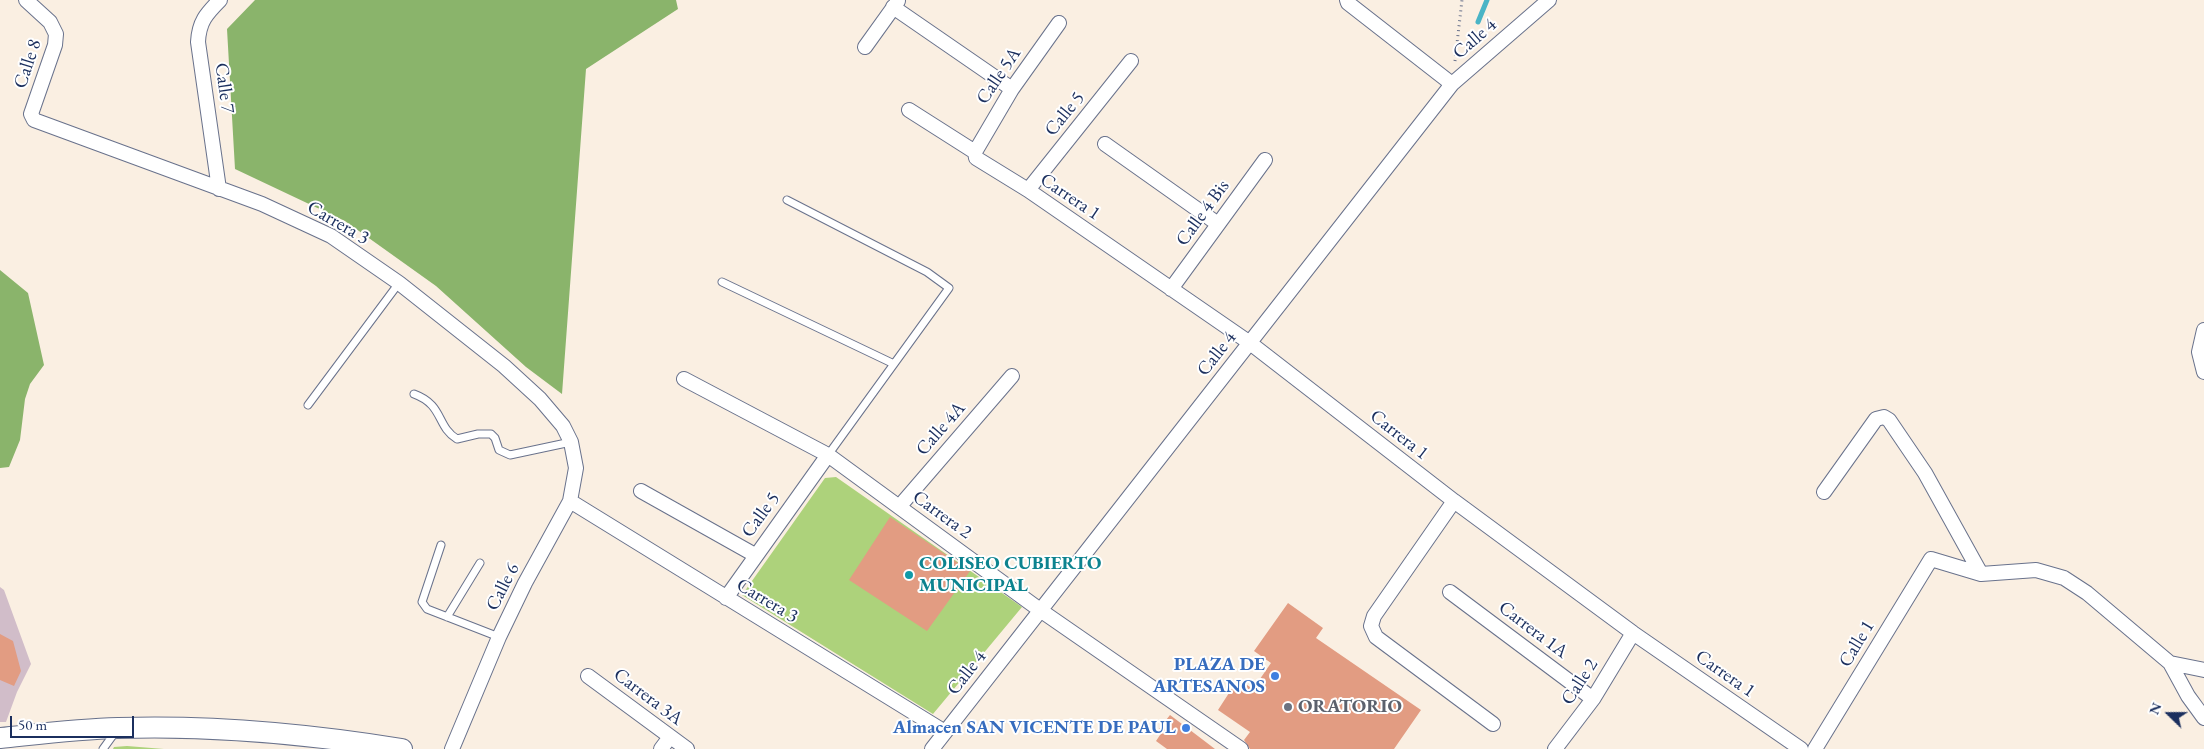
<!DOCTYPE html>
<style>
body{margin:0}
#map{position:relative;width:2204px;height:749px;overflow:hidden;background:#faefe2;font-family:"EB Garamond",serif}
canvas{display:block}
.north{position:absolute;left:2144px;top:689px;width:50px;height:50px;-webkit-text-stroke:4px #fff;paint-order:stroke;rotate:292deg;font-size:14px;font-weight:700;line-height:20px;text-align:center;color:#1b2f5e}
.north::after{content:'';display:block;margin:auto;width:18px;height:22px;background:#1b2f5e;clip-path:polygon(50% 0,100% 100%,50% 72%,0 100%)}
.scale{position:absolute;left:10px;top:716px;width:124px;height:22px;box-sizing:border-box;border:2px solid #1b2f5e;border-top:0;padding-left:6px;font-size:15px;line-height:18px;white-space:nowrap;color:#1b2f5e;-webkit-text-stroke:4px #fff;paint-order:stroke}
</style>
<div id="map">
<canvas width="2204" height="749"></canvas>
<div class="north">N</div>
<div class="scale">50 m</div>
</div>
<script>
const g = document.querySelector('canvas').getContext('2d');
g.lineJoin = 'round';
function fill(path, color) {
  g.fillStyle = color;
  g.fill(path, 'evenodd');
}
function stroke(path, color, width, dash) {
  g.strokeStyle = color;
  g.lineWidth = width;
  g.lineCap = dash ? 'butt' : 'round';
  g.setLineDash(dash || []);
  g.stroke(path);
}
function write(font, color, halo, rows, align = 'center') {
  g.font = font + ' "EB Garamond",serif';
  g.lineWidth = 4;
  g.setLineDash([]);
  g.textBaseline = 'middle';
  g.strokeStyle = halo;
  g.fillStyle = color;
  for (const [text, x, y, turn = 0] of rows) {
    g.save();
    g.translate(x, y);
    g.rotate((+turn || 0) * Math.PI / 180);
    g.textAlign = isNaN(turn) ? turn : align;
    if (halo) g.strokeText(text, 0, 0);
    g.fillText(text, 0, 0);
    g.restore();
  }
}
fill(new Path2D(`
 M 0,587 L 4,590 L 31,664 L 17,692 L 6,722 L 0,722 Z`), '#d1bdc9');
fill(new Path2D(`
 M 836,477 L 1022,607 L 933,714 L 742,595 L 825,478 Z
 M 127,746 L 164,749 L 113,749 L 114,747 Z`), '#add27b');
fill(new Path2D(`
 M 255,0 L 676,0 L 678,9 L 586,69 L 562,394 L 526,367 L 436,286 L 345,221 L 235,169 L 227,29 Z
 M 0,270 L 28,293 L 44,365 L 30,384 L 25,399 L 20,440 L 9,467 L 0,468 Z`), '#8ab46b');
stroke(new Path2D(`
 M 1478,22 L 1487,0`), '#49b4c6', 5);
fill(new Path2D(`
 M 890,517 L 970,571 L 927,631 L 849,580 Z
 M 1288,603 L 1323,628 L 1316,638 L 1421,710 L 1394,749 L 1250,749 L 1244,740 L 1250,732 L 1218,710 L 1238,679 L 1253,689 L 1271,663 L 1254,651 Z
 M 0,634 L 13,641 L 21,671 L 14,686 L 0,680 Z
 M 1170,715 L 1190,730 L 1215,749 L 1167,749 L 1156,741 L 1162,732 L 1159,729 Z`), '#e29c82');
const lane = new Path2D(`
 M 787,200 L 927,272 L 949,288 L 828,455
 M 722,282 L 894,364
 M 414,394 C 444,405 436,426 457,439 L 478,434 L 491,434 L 495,438 L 499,450 L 510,455 L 571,442
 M 308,405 L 399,283
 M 441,545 L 422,602 L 427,609 L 499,637
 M 447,617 L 480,563
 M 103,749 L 116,731`);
const street = new Path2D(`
 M 26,0 L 50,22 L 56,34 L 55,45 L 31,114 L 34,120 L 262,204 L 331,236 L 399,283 L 504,366 L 540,399 L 563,426 L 571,442 L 576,468 L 570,501 L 525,583 L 499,637 L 452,749
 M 1347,0 L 1348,3 L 1452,84
 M 893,7 L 1012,89
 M 865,47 L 898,1
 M 909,110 L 975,152
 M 1105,144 L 1218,224
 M 975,152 L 976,158 L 1028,190 L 1250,343 L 1454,501 L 1633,633 L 1801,749
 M 975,152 L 1012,89 L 1059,23
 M 219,189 L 198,42 C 199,22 206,14 220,0
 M 1028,190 L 1131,61
 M 1171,289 L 1265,160
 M 2204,330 L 2199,352 L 2204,372
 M 684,379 L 828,455 L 1040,610 L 1241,749
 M 641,491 L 755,555
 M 1824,492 L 1876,419 L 1884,417 L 1889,420 L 1925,473 L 1981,574
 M 570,501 L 945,732
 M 1454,501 L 1374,616 L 1371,626 L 1376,637 L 1493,724
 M 899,507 L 1012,376
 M 1450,592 L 1593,699
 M 726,598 L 828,455
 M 2170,663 L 2204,670
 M 588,676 L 687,749
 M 661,749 L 670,737
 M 932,749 L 1452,84 L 1549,0
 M 1555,749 L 1593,699 L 1633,633
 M 1815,749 L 1931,559 L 1981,574 L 2036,570 L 2064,578 L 2087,593 L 2170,663 L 2188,696 L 2204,718`);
const secondary = new Path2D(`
 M 0,738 C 39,734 78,729 118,728 C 212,725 309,734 402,749`);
stroke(lane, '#69728c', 9);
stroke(street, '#69728c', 16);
stroke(secondary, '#69728c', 22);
stroke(new Path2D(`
 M 1455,61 L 1462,0`), '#69728c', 3, [1, 4]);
stroke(lane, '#fff', 7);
stroke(street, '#fff', 14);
stroke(secondary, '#fff', 20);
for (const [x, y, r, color] of [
 [909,575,5,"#0f9aa8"],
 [1275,676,5,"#3f7fe0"],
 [1288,707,5,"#6b7280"],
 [1186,728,5,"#3f7fe0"]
]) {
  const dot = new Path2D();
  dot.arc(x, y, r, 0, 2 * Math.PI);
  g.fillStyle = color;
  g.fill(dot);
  stroke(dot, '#fff', 2);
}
write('19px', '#1b2f5e', '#fff', [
 ["Calle 4",1475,39,-41],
 ["Calle 8",28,64,-72],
 ["Calle 5A",999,76,-56],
 ["Calle 7",224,88,82],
 ["Calle 5",1065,114,-51],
 ["Carrera 1",1070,197,34],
 ["Calle 4 Bis",1203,213,-54],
 ["Carrera 3",338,223,30],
 ["Calle 4",1217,354,-52],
 ["Calle 4A",941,429,-49],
 ["Carrera 1",1399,435,38],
 ["Calle 5",761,515,-54],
 ["Carrera 2",942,515,36],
 ["Calle 6",503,587,-63],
 ["Carrera 3",767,601,31],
 ["Carrera 1A",1533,630,37],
 ["Calle 1",1857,644,-59],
 ["Calle 4",967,673,-52],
 ["Carrera 1",1725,674,35],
 ["Calle 2",1580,682,-57],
 ["Carrera 3A",648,697,37]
]);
write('bold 19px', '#0d838f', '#fff', [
 ["COLISEO CUBIERTO",919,564],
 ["MUNICIPAL",919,586]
], 'left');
write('bold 19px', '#366cbe', '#fff', [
 ["PLAZA DE",1265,665],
 ["ARTESANOS",1265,687],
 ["Almacen SAN VICENTE DE PAUL",1176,728]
], 'right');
write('bold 19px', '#5b616d', '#fff', [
 ["ORATORIO",1298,707]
], 'left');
</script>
